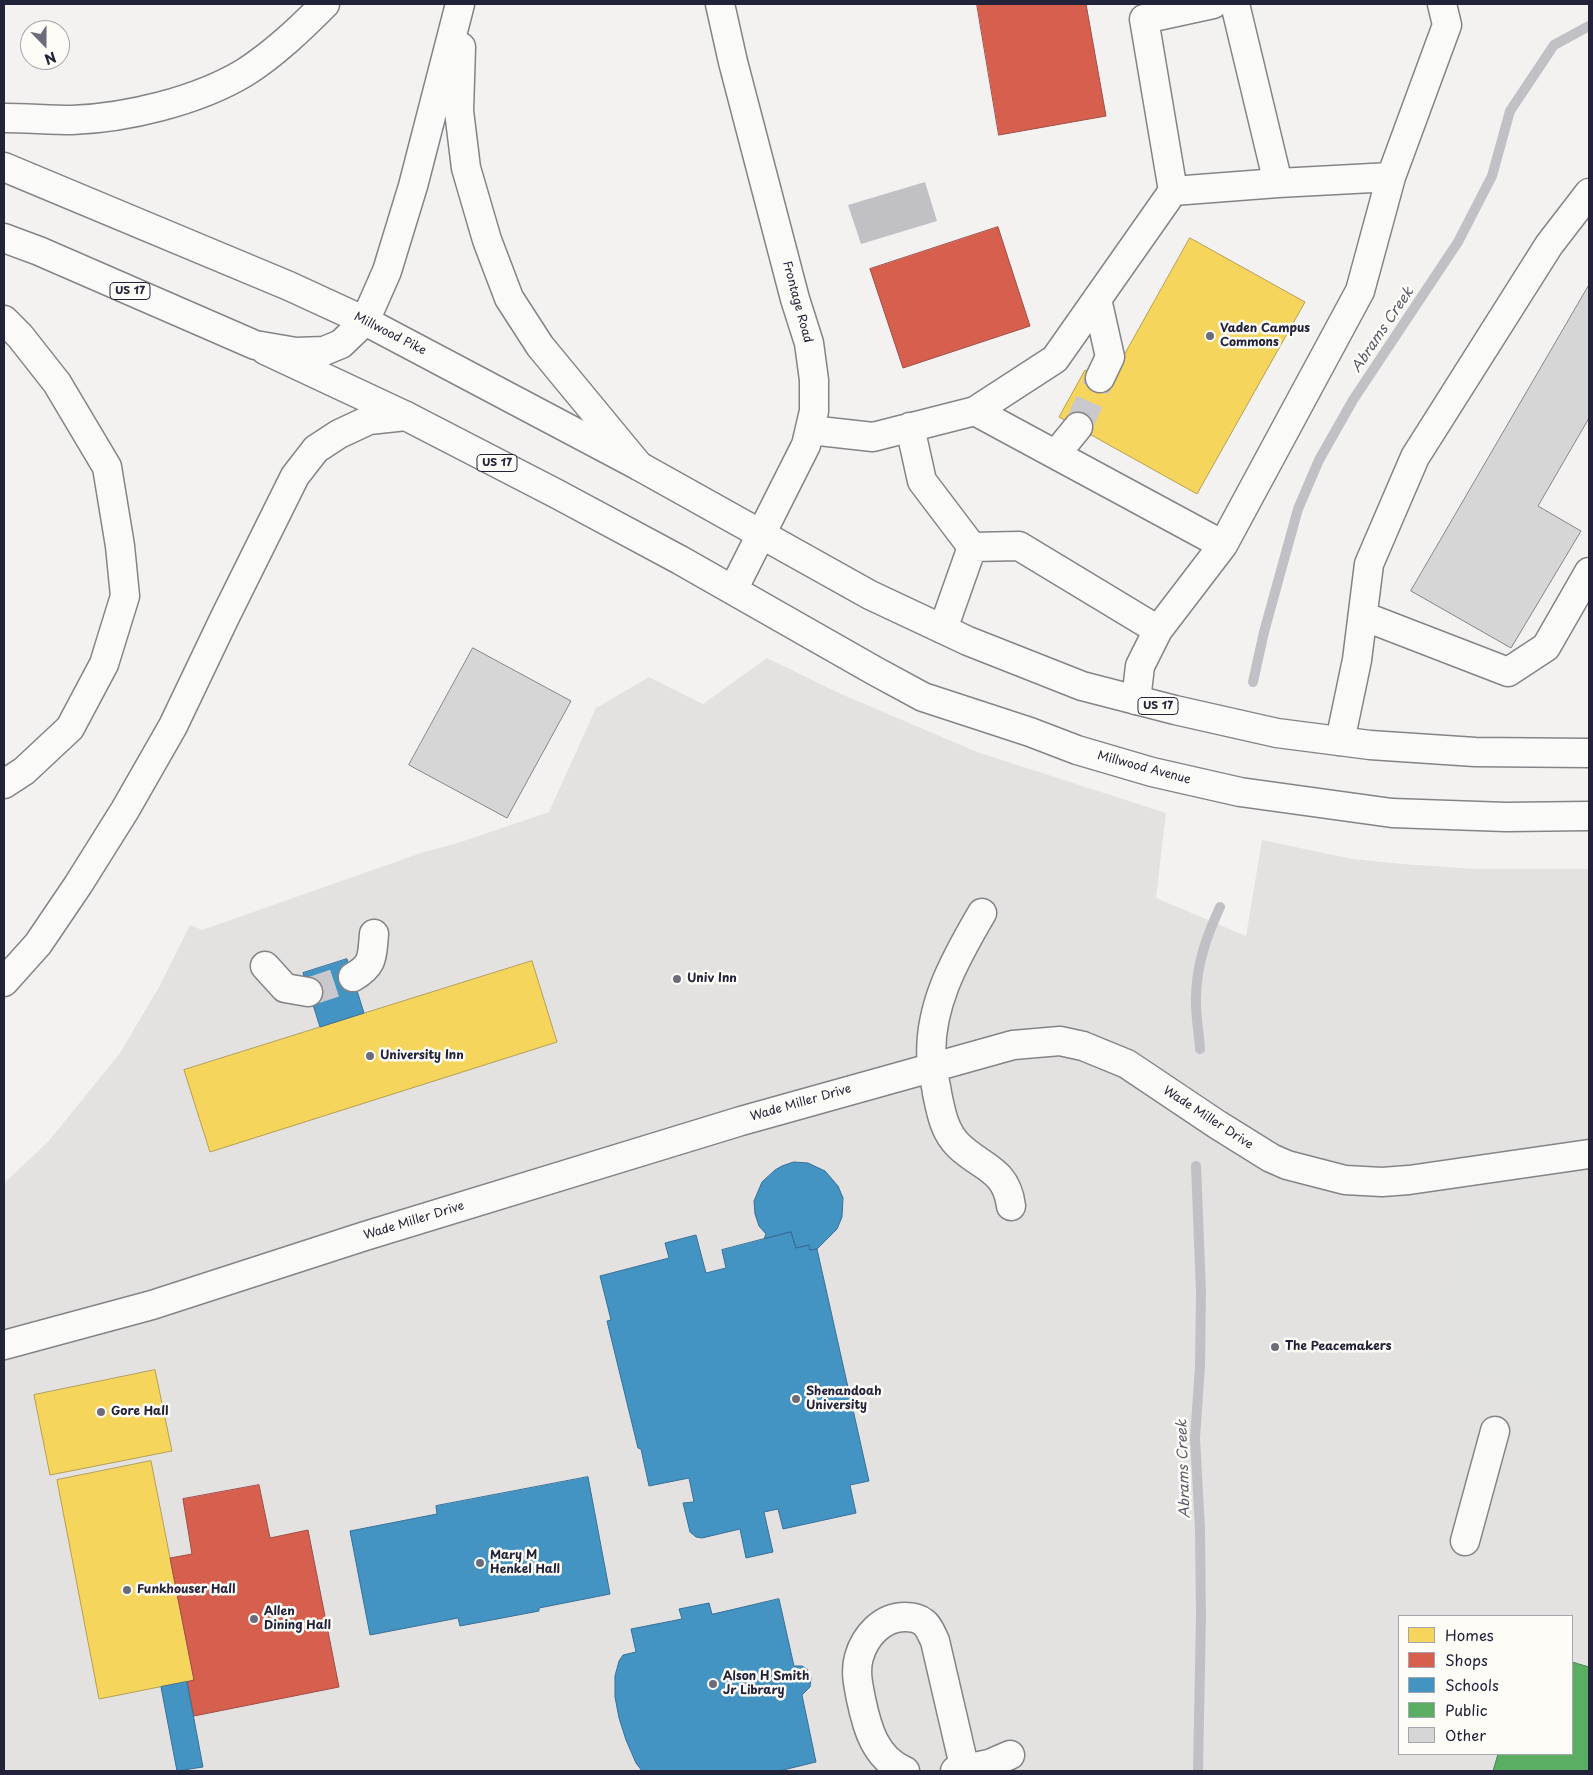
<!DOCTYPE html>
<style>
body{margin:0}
#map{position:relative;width:1593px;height:1775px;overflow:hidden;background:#f3f2f0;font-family:"Playpen Sans",sans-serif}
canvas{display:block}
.frame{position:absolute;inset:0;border:5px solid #22223b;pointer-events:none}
.legend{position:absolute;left:1398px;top:1615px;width:175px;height:140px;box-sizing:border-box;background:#fdfcf7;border:1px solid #a5a5ac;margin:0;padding:6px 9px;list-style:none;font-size:15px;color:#22223b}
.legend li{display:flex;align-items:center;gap:10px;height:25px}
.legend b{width:25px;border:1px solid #a5a5ac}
.north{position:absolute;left:20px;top:20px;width:50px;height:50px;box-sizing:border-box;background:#fdfcf7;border:1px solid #a5a5ac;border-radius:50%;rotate:158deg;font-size:14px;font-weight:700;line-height:20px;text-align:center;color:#22223b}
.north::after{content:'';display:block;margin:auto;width:18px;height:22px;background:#6b6b7a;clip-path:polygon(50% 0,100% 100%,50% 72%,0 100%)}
</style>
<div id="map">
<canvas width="1593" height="1775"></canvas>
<div class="frame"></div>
<ul class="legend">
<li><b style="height:14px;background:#f6d55c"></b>Homes</li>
<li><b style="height:14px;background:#d6604d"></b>Shops</li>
<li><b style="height:14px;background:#4393c3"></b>Schools</li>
<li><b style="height:14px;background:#5aae61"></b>Public</li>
<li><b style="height:14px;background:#d7d6d6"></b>Other</li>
</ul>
<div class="north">N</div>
</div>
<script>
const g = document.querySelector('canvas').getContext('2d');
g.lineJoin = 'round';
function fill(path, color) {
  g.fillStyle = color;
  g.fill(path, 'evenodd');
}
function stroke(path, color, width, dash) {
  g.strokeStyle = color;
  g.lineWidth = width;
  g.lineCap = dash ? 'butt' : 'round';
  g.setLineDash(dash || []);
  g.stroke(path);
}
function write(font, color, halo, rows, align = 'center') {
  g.font = font + ' "Playpen Sans",sans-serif';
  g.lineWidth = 5;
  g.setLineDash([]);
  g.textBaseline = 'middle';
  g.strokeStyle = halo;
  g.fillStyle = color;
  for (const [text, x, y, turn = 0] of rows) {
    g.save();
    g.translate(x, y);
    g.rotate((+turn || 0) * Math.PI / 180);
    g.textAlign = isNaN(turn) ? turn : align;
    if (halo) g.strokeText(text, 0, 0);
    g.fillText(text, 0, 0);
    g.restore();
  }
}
fill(new Path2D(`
 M 767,658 L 841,694 L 977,752 L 1166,813 L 1156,898 L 1246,936 L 1262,840 L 1352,859 L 1402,864 L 1476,869 L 1589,869 L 1589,1771 L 4,1771 L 4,1183 L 48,1142 L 120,1053 L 159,987 L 190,925 L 202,930 L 424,852 L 458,843 L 549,812 L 596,708 L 649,677 L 703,704 ZM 1399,1616 L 1572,1616 L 1572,1754 L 1399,1754 Z`), '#e3e2e1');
fill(new Path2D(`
 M 1589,1185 L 1589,1403 L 1433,1360 L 1474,1200 Z`), '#e2e2e1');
fill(new Path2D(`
 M 925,182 L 937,221 L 861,244 L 848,205 Z`), '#c1c1c5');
const homes = new Path2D(`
 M 1190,238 L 1305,302 L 1197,494 L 1059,417 L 1085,370 L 1108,383 Z
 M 532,961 L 557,1042 L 210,1152 L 184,1070 Z
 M 155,1370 L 172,1451 L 50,1475 L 34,1395 Z
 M 151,1461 L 194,1680 L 99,1699 L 57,1480 Z`);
fill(homes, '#f6d55c');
stroke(homes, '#b69f52', 1);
const shops = new Path2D(`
 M 977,4 L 1086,4 L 1106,116 L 999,135 Z
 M 998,227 L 1030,326 L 903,368 L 870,269 Z
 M 259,1485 L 270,1538 L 308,1530 L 339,1687 L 194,1716 L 187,1682 L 194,1680 L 170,1558 L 192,1554 L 183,1499 Z`);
fill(shops, '#d6604d');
stroke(shops, '#a04d48', 1);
const schools = new Path2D(`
 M 347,959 L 364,1013 L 320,1027 L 303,973 Z
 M 794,1162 L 808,1163 L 825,1171 L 838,1186 L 843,1198 L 842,1217 L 837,1229 L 817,1249 L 810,1250 L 809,1245 L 796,1248 L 791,1232 L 764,1239 L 766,1234 L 759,1226 L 755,1214 L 754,1201 L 762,1182 L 775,1170 L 782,1166 Z
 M 791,1232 L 796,1248 L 809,1245 L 810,1250 L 817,1249 L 869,1481 L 850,1485 L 856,1513 L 783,1529 L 778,1509 L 764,1512 L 773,1552 L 746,1558 L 740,1529 L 702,1538 L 696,1537 L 690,1532 L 683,1503 L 694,1502 L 689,1478 L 649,1486 L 641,1449 L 638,1448 L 607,1321 L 611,1320 L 600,1276 L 669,1258 L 665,1243 L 696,1235 L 706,1273 L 726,1268 L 722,1250 Z
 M 588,1477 L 610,1594 L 539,1608 L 539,1611 L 460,1626 L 458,1618 L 370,1635 L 350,1531 L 437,1514 L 436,1506 Z
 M 779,1599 L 794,1666 L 802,1666 L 807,1669 L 811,1678 L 810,1687 L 802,1695 L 816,1762 L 779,1771 L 642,1771 L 636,1763 L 626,1740 L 619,1718 L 615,1697 L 615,1676 L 619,1661 L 623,1655 L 636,1652 L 631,1629 L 682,1619 L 679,1609 L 709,1603 L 712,1614 Z
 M 187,1682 L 203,1767 L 177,1771 L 161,1687 Z`);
fill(schools, '#4393c3');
stroke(schools, '#39719a', 1);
const public = new Path2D(`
 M 1572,1662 L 1589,1667 L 1589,1771 L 1493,1771 L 1498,1754 L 1572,1754 Z`);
fill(public, '#5aae61');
stroke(public, '#498456', 1);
stroke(new Path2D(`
 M 1253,682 L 1264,632 L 1298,509 L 1319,460 L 1353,400 L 1458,242 L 1492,176 L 1510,111 L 1554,45 L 1589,26
 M 1200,1049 C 1199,1032 1195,1013 1196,995 C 1197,963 1207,935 1220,907
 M 1196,1166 L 1201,1292 L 1200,1366 L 1195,1438 L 1200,1529 L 1201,1616 L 1198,1771`), '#c1c1c5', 10);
const building = new Path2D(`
 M 1589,285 L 1589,418 L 1538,506 L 1581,531 L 1511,648 L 1411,591 Z
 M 473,648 L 571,701 L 507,818 L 409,765 Z`);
fill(building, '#d7d6d6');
stroke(building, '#848488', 1);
stroke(new Path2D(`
 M 1078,427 L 1100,378
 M 308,992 L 353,977`), '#c9c8cc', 28, [28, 14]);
const minor = new Path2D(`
 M 720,4 L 733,62 L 795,299 L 809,343 L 814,380 L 814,411 L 806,445 L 733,590
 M 1235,4 L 1278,183
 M 1173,191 L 1144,19 L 1213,4
 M 1097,299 L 1110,357 L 1100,378
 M 4,320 L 20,336 L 57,383 L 107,467 L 120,546 L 125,596 L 104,664 L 70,728 L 24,771 L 4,784
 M 975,411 L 1223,545 L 1360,291 L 1391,177
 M 910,427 L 922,481 L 972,547 L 1019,546 L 1158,630 L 1140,666 L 1136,700
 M 810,430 L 873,437 L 975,411 L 1055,359 L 1173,191 L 1278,183 L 1391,177 L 1447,25 L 1442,4
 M 1056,454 L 1078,427
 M 1363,616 L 1508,672 L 1546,647 L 1589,572
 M 943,629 L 972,547
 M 1158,630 L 1223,545
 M 1340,741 L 1357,660 L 1369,564 L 1415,457 L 1549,245 L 1589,193
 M 982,913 C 955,959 926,1010 932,1066 C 933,1075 936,1084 937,1093 C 941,1112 944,1131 958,1145 C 981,1168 1006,1168 1011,1206
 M 265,966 L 285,988 L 308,992
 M 353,977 C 374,965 372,956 374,934
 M 4,1345 L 152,1305 L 365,1236 L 741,1121 L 1013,1045 L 1060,1041 L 1083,1046 L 1127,1064 L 1218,1125 L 1271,1158 L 1287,1165 L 1345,1180 L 1382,1182 L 1409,1180 L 1589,1154
 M 1465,1541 L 1495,1431
 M 905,1771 C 875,1758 867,1728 861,1699 C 858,1684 855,1671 859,1657 C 865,1636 882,1617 905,1617 C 911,1617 918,1618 923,1622 C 929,1626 932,1635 935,1641 L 965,1770
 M 955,1771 L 989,1764 L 1010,1755`);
const major = new Path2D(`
 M 365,321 L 639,466 L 870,595 L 968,641 L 1082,686 L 1175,710 L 1277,733 L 1370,745 L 1475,752 L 1589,753
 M 265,350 L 406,416 L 557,494 L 680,560 L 875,671 L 923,697 L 1030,732 L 1077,750 L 1152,772 L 1240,792 L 1392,813 L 1506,817 L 1589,816`);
const highway = new Path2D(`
 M 461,47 L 459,111 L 466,168 L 487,240 L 509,298 L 540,346 L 639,466
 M 4,118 C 26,118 50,120 72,120 C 127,118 197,101 244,73 C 274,54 300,29 325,4
 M 4,167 L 289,286 L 365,321
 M 4,238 L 39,251 L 255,345 L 296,352 L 324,351 L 341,344 L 365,321 L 387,271 L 413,186 L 460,4
 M 4,982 L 38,944 L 78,885 L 125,810 L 173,726 L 225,617 L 295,476 L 316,449 L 339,434 L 369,420 L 406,416`);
stroke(minor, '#848488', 31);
stroke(major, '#848488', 31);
stroke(highway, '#848488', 31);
stroke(minor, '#fafaf8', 28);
stroke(major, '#fafaf8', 28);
stroke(highway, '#fafaf8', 28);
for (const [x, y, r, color] of [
 [1210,336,5,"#6b6b7a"],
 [677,979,5,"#6b6b7a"],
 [370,1056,5,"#6b6b7a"],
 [1275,1347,5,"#6b6b7a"],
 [796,1399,5,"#6b6b7a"],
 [101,1412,5,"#6b6b7a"],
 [480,1563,5,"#6b6b7a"],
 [127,1590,5,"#6b6b7a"],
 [254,1619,5,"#6b6b7a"],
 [713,1684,5,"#6b6b7a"]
]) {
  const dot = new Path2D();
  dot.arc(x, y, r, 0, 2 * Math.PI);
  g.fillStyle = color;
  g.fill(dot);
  stroke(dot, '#fdfcf7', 2);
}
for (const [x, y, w] of [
 [130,291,40],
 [497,463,40],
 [1158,706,40]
]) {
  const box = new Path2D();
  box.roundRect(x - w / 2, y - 8.5, w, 17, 4);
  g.fillStyle = '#fdfcf7';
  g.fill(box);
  stroke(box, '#22223b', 1);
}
write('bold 11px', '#22223b', null, [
 ["US 17",130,291],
 ["US 17",497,463],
 ["US 17",1158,706]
]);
write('12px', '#22223b', '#fdfcf7', [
 ["Frontage Road",797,302,75],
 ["Millwood Pike",390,334,27],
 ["Millwood Avenue",1144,768,15],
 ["Wade Miller Drive",801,1103,-16],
 ["Wade Miller Drive",1208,1118,33],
 ["Wade Miller Drive",414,1221,-17]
]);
write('bold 12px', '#22223b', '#fdfcf7', [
 ["Vaden Campus",1220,329],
 ["Commons",1220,343],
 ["Univ Inn",687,979],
 ["University Inn",380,1056],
 ["The Peacemakers",1285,1347],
 ["Shenandoah",806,1392],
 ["University",806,1406],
 ["Gore Hall",111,1412],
 ["Mary M",490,1556],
 ["Henkel Hall",490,1570],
 ["Funkhouser Hall",137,1590],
 ["Allen",264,1612],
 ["Dining Hall",264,1626],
 ["Alson H Smith",723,1677],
 ["Jr Library",723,1691]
], 'left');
write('italic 14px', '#59596b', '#fdfcf7', [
 ["Abrams Creek",1383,330,-56],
 ["Abrams Creek",1184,1469,-92]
]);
</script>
